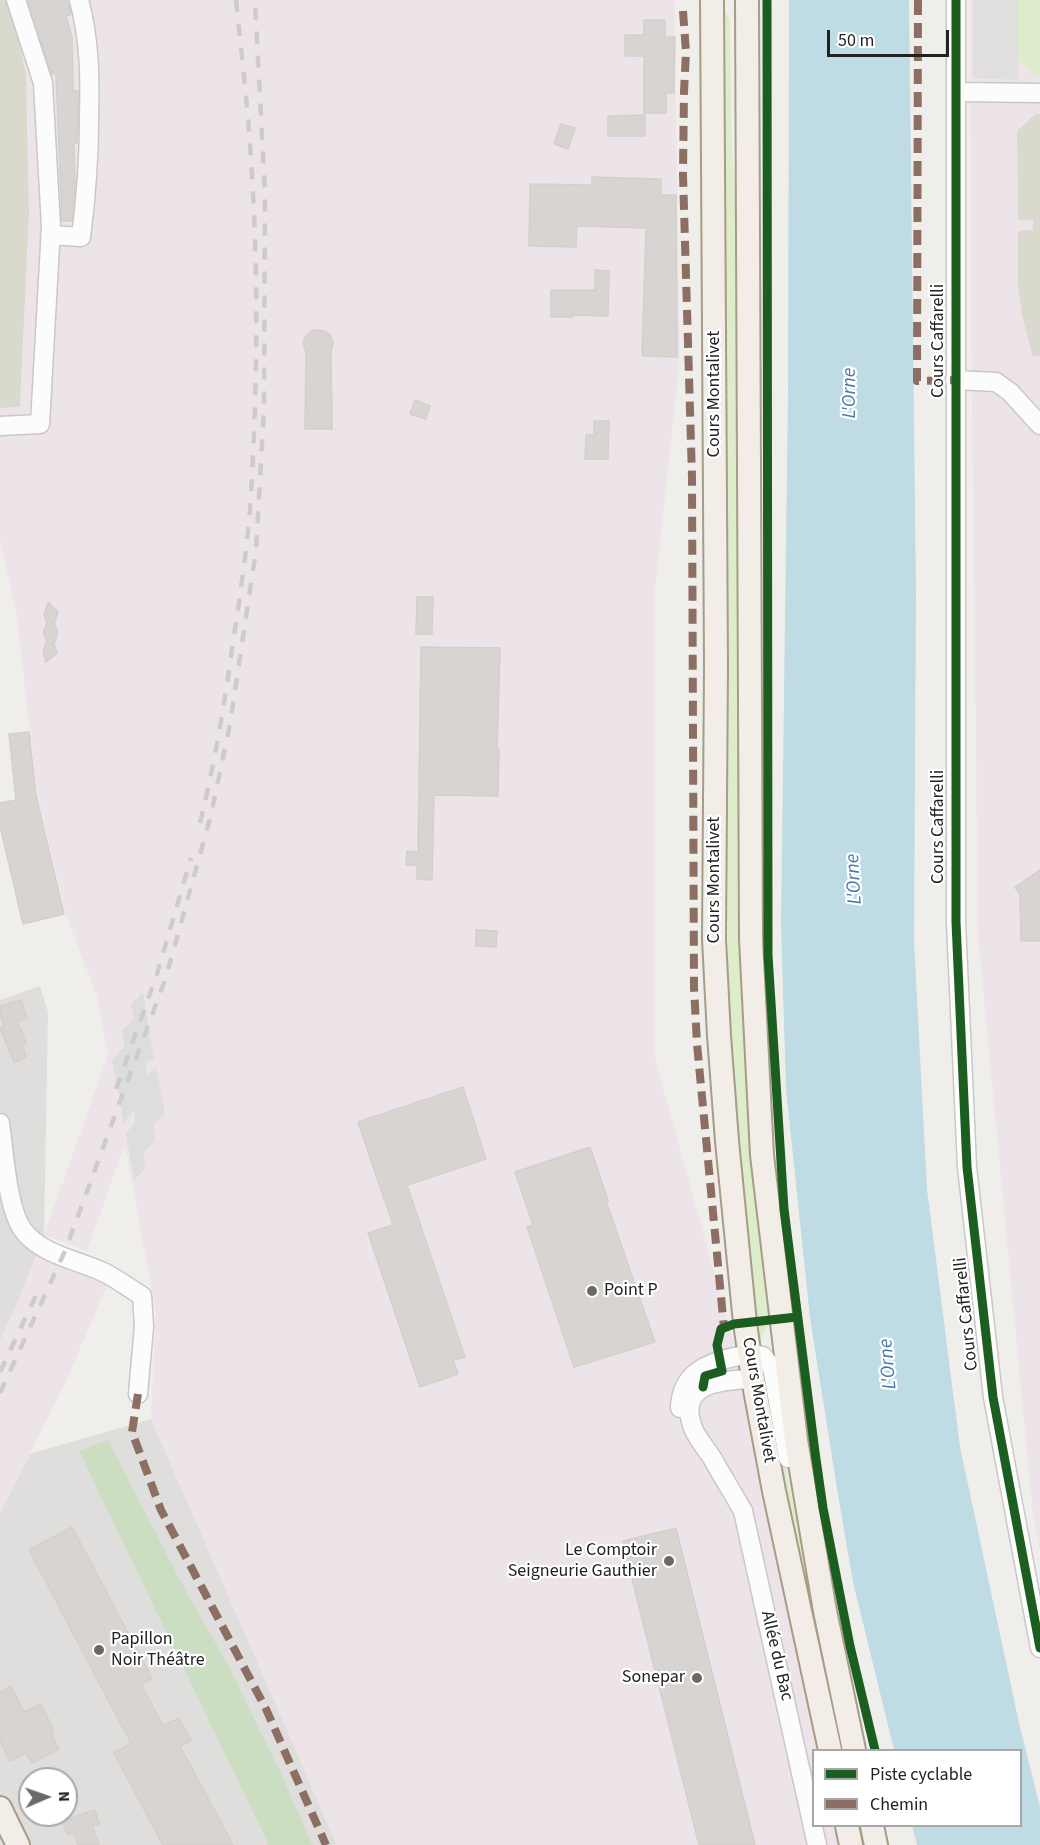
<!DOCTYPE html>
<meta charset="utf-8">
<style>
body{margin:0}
#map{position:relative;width:1040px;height:1845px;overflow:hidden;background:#f0eeeb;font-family:"Source Sans 3",sans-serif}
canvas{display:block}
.legend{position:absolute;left:812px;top:1749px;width:210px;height:78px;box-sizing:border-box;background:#fff;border:2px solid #a7a7a7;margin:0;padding:8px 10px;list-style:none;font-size:18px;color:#222}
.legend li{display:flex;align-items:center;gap:12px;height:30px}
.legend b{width:30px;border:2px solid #a7a7a7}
.north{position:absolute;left:18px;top:1767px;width:60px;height:60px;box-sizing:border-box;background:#fff;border:2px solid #a7a7a7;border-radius:50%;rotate:88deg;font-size:16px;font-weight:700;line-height:24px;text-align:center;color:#222}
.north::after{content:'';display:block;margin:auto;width:21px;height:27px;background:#6a6968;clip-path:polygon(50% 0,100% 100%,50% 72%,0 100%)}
.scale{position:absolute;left:827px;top:30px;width:122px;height:27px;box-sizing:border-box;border:3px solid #222;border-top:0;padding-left:8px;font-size:18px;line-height:21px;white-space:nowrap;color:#222;-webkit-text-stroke:4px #fff;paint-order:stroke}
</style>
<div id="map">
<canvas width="1040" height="1845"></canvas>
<ul class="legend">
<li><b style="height:8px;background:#1b5e20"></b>Piste cyclable</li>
<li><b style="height:8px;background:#8d6e63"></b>Chemin</li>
</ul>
<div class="north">N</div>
<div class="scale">50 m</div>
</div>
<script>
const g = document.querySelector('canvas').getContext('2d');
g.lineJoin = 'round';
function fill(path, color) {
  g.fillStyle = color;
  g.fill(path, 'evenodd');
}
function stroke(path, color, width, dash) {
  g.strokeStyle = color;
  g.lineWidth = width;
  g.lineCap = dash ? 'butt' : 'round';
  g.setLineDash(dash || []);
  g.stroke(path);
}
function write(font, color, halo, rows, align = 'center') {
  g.font = font + ' "Source Sans 3",sans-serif';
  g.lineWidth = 4.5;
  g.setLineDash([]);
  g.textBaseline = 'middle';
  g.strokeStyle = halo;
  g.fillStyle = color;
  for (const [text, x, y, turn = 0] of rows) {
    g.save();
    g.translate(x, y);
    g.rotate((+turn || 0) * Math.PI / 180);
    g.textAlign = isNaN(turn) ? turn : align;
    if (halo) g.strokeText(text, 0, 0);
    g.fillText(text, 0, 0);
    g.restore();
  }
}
fill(new Path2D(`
 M 40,986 L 48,1012 L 44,1235 L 19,1299 L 0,1341 L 0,1000 Z
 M 151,1419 L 262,1671 L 337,1845 L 0,1845 L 0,1513 L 30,1454 ZM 30,1779 L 66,1779 L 66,1815 L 30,1815 Z`), '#dfdedc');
fill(new Path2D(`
 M 7,0 L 674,0 L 680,357 L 655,591 L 655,1058 L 742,1373 L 821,1750 L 814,1750 L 814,1826 L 838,1826 L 843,1845 L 337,1845 L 151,1419 L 156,1314 L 125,1144 L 87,1251 L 44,1235 L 108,1055 L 97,997 L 66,915 L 37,793 L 17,618 L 0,539 L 0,408 L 20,407 L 29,212 L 26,75 L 18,37 Z
 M 970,0 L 1040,0 L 1040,1551 L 1032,1506 L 978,936 L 971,321 Z
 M 37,1253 L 108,1283 L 67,1379 L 0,1513 L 0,1341 L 19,1299 Z`), '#ede4e9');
fill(new Path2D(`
 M 0,0 L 7,0 L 18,37 L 26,75 L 29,212 L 20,407 L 0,408 Z
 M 1035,114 L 1040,114 L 1040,356 L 1033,356 L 1022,316 L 1018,285 L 1018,231 L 1033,230 L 1033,220 L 1018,220 L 1017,131 Z`), '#d9d9cd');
fill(new Path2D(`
 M 1018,0 L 1040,0 L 1040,76 L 1035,76 L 1018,59 Z
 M 726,13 L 730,19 L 732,150 L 739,247 L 769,1314 L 767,1327 L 759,1343 L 756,1334 L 731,1060 L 728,989 L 721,16 Z
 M 762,1376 L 767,1381 L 846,1750 L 838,1750 Z`), '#ddeccb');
fill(new Path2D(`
 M 108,1440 L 182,1584 L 228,1665 L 283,1778 L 312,1845 L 267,1845 L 267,1841 L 79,1451 Z`), '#cbdec1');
fill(new Path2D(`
 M 973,0 L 1018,0 L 1018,80 L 973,78 Z`), '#e0dfde');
fill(new Path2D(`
 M 789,0 L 909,0 L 916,594 L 914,941 L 927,1189 L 960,1447 L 1019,1723 L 1040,1807 L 1040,1845 L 917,1845 L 912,1826 L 1020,1826 L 1020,1750 L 894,1750 L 853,1582 L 838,1495 L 810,1318 L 786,1089 L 781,924 L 788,393 Z`), '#bfdbe3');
fill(new Path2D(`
 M 143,992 L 154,1059 L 147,1062 L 146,1075 L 156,1068 L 165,1114 L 154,1124 L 155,1141 L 144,1151 L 145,1169 L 134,1180 L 126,1134 L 135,1122 L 135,1109 L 124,1123 L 112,1060 L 124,1047 L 122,1030 L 134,1019 L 131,1005 Z`), '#dedddd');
const building = new Path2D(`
 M 28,0 L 67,0 L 71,14 L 66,16 L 72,37 L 73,91 L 78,91 L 78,94 L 77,143 L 74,143 L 75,183 L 72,221 L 62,221 L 56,74 L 52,74 Z
 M 644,20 L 665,20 L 665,37 L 675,37 L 674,93 L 666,93 L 666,113 L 644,113 L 644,56 L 625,56 L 625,35 L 644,35 Z
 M 645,115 L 645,136 L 608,136 L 608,116 Z
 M 561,124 L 575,128 L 568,149 L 554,144 Z
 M 592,177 L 661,179 L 661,195 L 676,195 L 677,357 L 642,356 L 646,228 L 577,226 L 576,247 L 529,246 L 530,184 L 592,185 Z
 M 595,270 L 609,271 L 608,316 L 573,315 L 573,317 L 551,317 L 551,290 L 595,290 Z
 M 313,330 L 325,331 L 330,335 L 333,342 L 331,352 L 332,429 L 305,429 L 306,352 L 303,343 L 306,336 Z
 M 415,400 L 430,406 L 426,419 L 410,414 Z
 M 594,421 L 609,421 L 608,459 L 585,459 L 586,435 L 594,435 Z
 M 417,597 L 433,597 L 432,634 L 416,634 Z
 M 48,602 L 58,612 L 54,624 L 58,633 L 54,643 L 57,653 L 46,662 L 43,650 L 47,641 L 43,633 L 47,623 L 44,615 Z
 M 421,647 L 500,648 L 497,750 L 499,750 L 498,796 L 434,795 L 432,880 L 417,879 L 417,865 L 406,865 L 407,851 L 418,852 Z
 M 29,732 L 36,795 L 64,914 L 23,924 L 0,826 L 0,803 L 16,800 L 9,734 Z
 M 1040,870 L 1040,941 L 1021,941 L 1020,895 L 1015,887 Z
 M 476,930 L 497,931 L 496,947 L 476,946 Z
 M 21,1000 L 27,1018 L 17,1021 L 26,1043 L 22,1045 L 26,1057 L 14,1062 L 0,1028 L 4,1026 L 0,1014 L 0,1006 Z
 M 463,1087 L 486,1159 L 407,1185 L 465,1357 L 453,1360 L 458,1374 L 420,1387 L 368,1233 L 393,1225 L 358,1122 Z
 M 590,1147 L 608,1201 L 606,1201 L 655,1342 L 574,1367 L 527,1227 L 533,1225 L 515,1172 Z
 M 72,1527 L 152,1678 L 141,1684 L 163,1726 L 179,1718 L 191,1740 L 180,1746 L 233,1845 L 163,1845 L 114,1753 L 131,1743 L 29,1550 Z
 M 676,1528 L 692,1592 L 755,1845 L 699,1845 L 638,1603 L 623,1541 Z
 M 11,1686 L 24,1712 L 41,1704 L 54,1731 L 51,1733 L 59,1749 L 32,1763 L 26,1753 L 10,1761 L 0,1741 L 0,1692 Z
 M 95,1810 L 99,1824 L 92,1826 L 99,1845 L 78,1845 L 74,1832 L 67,1835 L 63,1821 Z`);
fill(building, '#d7d4d2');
stroke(building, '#d3d0cc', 1.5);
const minor = new Path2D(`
 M 956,0 L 956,922 L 967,1167 L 993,1397 L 1040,1648
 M 956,92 L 1040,93
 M 50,235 L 81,237 C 86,198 89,160 89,120 C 90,79 90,40 79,0
 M 955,380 L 996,382 L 1010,392 L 1040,425
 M 0,426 L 40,424 L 51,227 L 43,83 L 16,0
 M 0,1123 C 4,1151 7,1208 23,1230 C 40,1254 77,1260 103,1272 C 116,1278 129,1288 142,1296 L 144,1326 L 138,1394
 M 753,1379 C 723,1380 676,1382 693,1428 C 698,1441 709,1451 715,1463 C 724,1479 734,1495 743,1511 L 817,1845
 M 680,1408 C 681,1375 705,1363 734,1357 C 744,1356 753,1353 763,1356 L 772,1368 L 788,1458`);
const major = new Path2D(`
 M 712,0 L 716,665 L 714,939 L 719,1036 L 727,1141 L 745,1323 L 753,1379 L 774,1491 L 830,1750
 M 747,0 L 751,939 L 762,1155 L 796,1440 L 825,1611 L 854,1750
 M 0,1808 L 18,1845
 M 847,1826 L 851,1845
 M 872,1826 L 876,1845`);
stroke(minor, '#c9c8c7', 21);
stroke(major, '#a79c86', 26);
stroke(minor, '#fdfcfc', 18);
stroke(major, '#f3ede7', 22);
stroke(new Path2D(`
 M 200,823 C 214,766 224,708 232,649 C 239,603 246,557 250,510 C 257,399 259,287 252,176 C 249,117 242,58 236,0
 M 116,1089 L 157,974 L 191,858
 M 0,1372 L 40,1287
 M 0,1393 L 65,1251 L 166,977 L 211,815 L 230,724 L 256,550 L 264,408 L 265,194 L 255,0`), '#ccc', 4.5, [12, 12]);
stroke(new Path2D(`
 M 918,0 L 917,381 L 955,380
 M 683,11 L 686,52 L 684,92 L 683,175 L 692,477 L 694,987 L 697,1044 L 724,1328
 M 138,1394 L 132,1432 L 161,1510 L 266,1709 L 326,1845`), '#8d6e63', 8, [15, 8]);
stroke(new Path2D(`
 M 767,0 L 768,955 L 784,1209 L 815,1452 L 823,1508 L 850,1646 L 875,1750
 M 956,0 L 956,922 L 967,1167 L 993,1397 L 1040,1648
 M 703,1387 L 705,1376 L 722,1371 L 717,1345 L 721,1329 L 734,1324 L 797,1317`), '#1b5e20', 9);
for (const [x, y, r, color] of [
 [592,1291,6,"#6a6968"],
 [669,1561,6,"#6a6968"],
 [99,1650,6,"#6a6968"],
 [697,1678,6,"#6a6968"]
]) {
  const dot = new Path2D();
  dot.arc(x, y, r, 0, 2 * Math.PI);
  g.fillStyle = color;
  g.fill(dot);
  stroke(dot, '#fff', 2);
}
write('18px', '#222', '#fff', [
 ["Cours Caffarelli",939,341,-90],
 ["Cours Montalivet",715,394,-90],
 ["Cours Caffarelli",939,827,-90],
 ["Cours Montalivet",715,880,-90],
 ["Cours Caffarelli",967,1314,-96],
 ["Cours Montalivet",758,1400,80],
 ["Allée du Bac",776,1656,77]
]);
write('18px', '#222', '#fff', [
 ["Point P",604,1291],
 ["Le Comptoir",657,1551,"right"],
 ["Seigneurie Gauthier",657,1572,"right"],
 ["Papillon",111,1640],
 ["Noir Théâtre",111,1661],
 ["Sonepar",685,1678,"right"]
], 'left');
write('italic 20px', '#4a7aab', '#fff', [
 ["L'Orne",851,393,-90],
 ["L'Orne",855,879,-93],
 ["L'Orne",889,1364,-95]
]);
</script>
